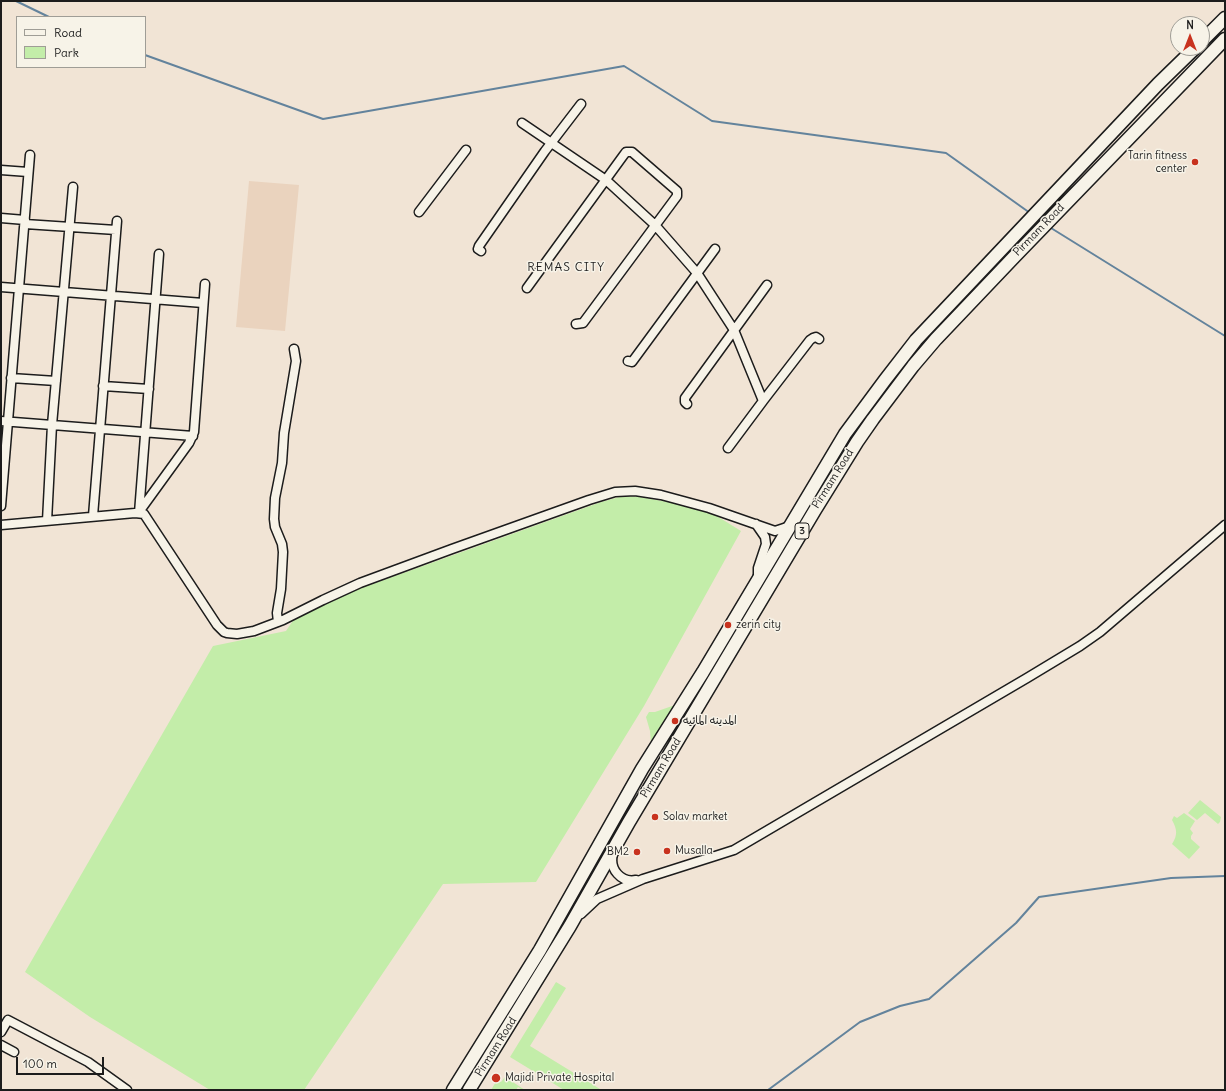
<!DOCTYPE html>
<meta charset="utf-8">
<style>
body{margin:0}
#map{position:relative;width:1226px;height:1091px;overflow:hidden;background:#f1e4d5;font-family:Delius,sans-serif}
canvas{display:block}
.frame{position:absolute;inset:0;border:2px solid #1c1c1c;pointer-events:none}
.legend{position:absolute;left:16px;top:16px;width:130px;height:52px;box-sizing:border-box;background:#f7f3e8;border:1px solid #9f9d96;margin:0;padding:5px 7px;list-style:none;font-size:12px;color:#1c1c1c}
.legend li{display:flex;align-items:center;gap:8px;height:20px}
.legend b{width:20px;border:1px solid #9f9d96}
.north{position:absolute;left:1170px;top:16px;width:40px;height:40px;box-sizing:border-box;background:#f7f3e8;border:1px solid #9f9d96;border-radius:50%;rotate:0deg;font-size:11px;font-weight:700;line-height:16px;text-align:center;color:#1c1c1c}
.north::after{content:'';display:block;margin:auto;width:14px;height:18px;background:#c8321e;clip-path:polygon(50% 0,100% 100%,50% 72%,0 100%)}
.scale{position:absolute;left:16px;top:1057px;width:88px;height:18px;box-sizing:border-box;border:2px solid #1c1c1c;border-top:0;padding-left:5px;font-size:12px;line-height:14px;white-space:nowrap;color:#1c1c1c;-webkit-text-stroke:3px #f7f3e8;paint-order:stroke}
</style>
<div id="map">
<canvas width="1226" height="1091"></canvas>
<div class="frame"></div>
<ul class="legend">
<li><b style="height:5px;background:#f7f3e8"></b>Road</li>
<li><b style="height:11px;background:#c3eda9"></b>Park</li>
</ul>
<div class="north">N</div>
<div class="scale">100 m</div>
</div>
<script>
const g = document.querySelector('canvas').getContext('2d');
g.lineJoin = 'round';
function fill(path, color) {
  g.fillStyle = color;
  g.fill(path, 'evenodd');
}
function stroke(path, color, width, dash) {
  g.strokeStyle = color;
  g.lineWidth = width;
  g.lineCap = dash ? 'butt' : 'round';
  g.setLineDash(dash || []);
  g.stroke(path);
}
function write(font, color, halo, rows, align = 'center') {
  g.font = font + ' Delius,"Playpen Sans Arabic",sans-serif';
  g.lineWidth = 3;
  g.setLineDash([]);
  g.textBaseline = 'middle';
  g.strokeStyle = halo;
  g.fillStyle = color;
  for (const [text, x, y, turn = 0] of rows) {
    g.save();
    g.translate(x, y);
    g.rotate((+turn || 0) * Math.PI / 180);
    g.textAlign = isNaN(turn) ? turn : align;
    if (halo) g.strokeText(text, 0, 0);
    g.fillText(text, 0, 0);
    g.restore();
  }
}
fill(new Path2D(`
 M 249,181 L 299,185 L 285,331 L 236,327 Z`), '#ead3be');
fill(new Path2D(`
 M 623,496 L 641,497 L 673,503 L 712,513 L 741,531 L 644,706 L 536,882 L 443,884 L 304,1090 L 210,1090 L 90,1017 L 25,972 L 213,646 L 286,631 L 294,619 L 356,590 L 601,502 Z
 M 675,705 L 651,744 L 650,731 L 646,717 L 649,712 L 655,712 Z
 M 1200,800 L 1221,817 L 1220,822 L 1218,824 L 1205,813 L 1197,820 L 1188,813 Z
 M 1184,813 L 1195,821 L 1190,829 L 1193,833 L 1191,836 L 1191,839 L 1200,847 L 1189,859 L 1172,844 C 1178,835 1177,829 1172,820 L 1174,816 L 1177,818 Z
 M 556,982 L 566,988 L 530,1046 L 600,1089 L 599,1090 L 564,1090 L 510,1057 Z
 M 505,1077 L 525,1090 L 522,1090 L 518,1087 L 516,1090 L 491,1090 L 497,1080 L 501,1082 Z`), '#c3eda9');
stroke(new Path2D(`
 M 16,1 L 49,17
 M 145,55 L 323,119 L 624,66 L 712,121 L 946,153 L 1030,213
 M 1051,228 L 1225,336
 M 768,1090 L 860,1022 L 900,1006 L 929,999 L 1016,923 L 1039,897 L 1171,878 L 1225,876`), '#63839c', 2);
const minor = new Path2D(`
 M 522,123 L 606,180 L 655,225 L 697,273 L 734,330 L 763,401 L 728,448
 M 1,170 L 28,172
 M 419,212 L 466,150
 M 1,218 L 25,220
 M 25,224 L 116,230
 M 481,251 L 478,249 L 479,246 L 545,151 L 581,104
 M 1,287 L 203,303
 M 527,288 L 623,156 L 626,152 L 632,152 L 677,191 L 677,196 L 583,323 L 576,324
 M 628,361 L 632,362 L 715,249
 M 11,378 L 56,381
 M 103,386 L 149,389
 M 763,401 L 810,340 L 813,338 L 816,337 L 819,339
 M 687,404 L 685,402 L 685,398 L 767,285
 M 1,421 L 193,436
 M 1,506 L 30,155
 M 139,512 L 189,443 L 194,432 L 205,284
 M 139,513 L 159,254
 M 93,516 L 117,221
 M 47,521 L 52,425 L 73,187
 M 756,524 L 765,537 L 766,544 L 758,568 L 758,578
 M 1,525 L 135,513 L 144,514 L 217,625 L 224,632 L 227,633 L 237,634 L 254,631 L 283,620 L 323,600 L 360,583 L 452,549 L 589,500 L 615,492 L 635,491 L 661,495 L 709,508 L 775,531 L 790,526
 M 278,622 L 277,613 L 281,589 L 283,552 L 282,544 L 275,527 L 274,519 L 275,498 L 282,463 L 284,433 L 296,361 L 294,349
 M 613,854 C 609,869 621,883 636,880
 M 581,914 L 597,899 L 643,879 L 734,850 L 1027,678 L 1080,646 L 1100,632 L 1225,525
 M 1,1032 L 8,1020 L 88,1062 L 127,1090
 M 1,1045 L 14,1052`);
const highway = new Path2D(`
 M 1202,41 L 1225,18
 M 453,1090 L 540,950 L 642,769 L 703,672 L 845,434 L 885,380 L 916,340 L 1158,84 L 1195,48
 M 469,1090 L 570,926 L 629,822 L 815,510 L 857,442 L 873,419 L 913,366 L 936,339 L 1014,257 L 1225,39`);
stroke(minor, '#1c1c1c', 11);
stroke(highway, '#1c1c1c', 15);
stroke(minor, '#f7f3e8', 8);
stroke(highway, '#f7f3e8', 12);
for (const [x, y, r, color] of [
 [1195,162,4,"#c8321e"],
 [728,625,4,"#c8321e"],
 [675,721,4,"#c8321e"],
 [655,817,4,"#c8321e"],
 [667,851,4,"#c8321e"],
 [637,852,4,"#c8321e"],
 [496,1078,5,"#c8321e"]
]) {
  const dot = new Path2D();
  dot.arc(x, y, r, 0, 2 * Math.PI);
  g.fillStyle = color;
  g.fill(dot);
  stroke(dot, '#f7f3e8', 1.5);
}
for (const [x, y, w] of [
 [802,531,14]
]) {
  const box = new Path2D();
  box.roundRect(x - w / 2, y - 8, w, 16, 3);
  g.fillStyle = '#f7f3e8';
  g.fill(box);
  stroke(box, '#1c1c1c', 1);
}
write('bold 10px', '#1c1c1c', null, [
 ["3",802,531]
]);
write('11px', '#1c1c1c', '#f7f3e8', [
 ["Tarin fitness",1187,156,"right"],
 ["center",1187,169,"right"],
 ["zerin city",736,625],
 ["المدينه المائيه",683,721],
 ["Solav market",663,817],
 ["Musalla",675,851],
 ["BM2",629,852,"right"],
 ["Majidi Private Hospital",505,1078]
], 'left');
write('11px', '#1c1c1c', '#f7f3e8', [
 ["Pirmam Road",1039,230,-46],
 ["Pirmam Road",833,479,-58],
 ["Pirmam Road",661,768,-59],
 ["Pirmam Road",496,1047,-58]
]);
g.letterSpacing = '1px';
write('12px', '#1c1c1c', '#f7f3e8', [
 ["REMAS CITY",566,268]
]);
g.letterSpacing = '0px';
</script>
